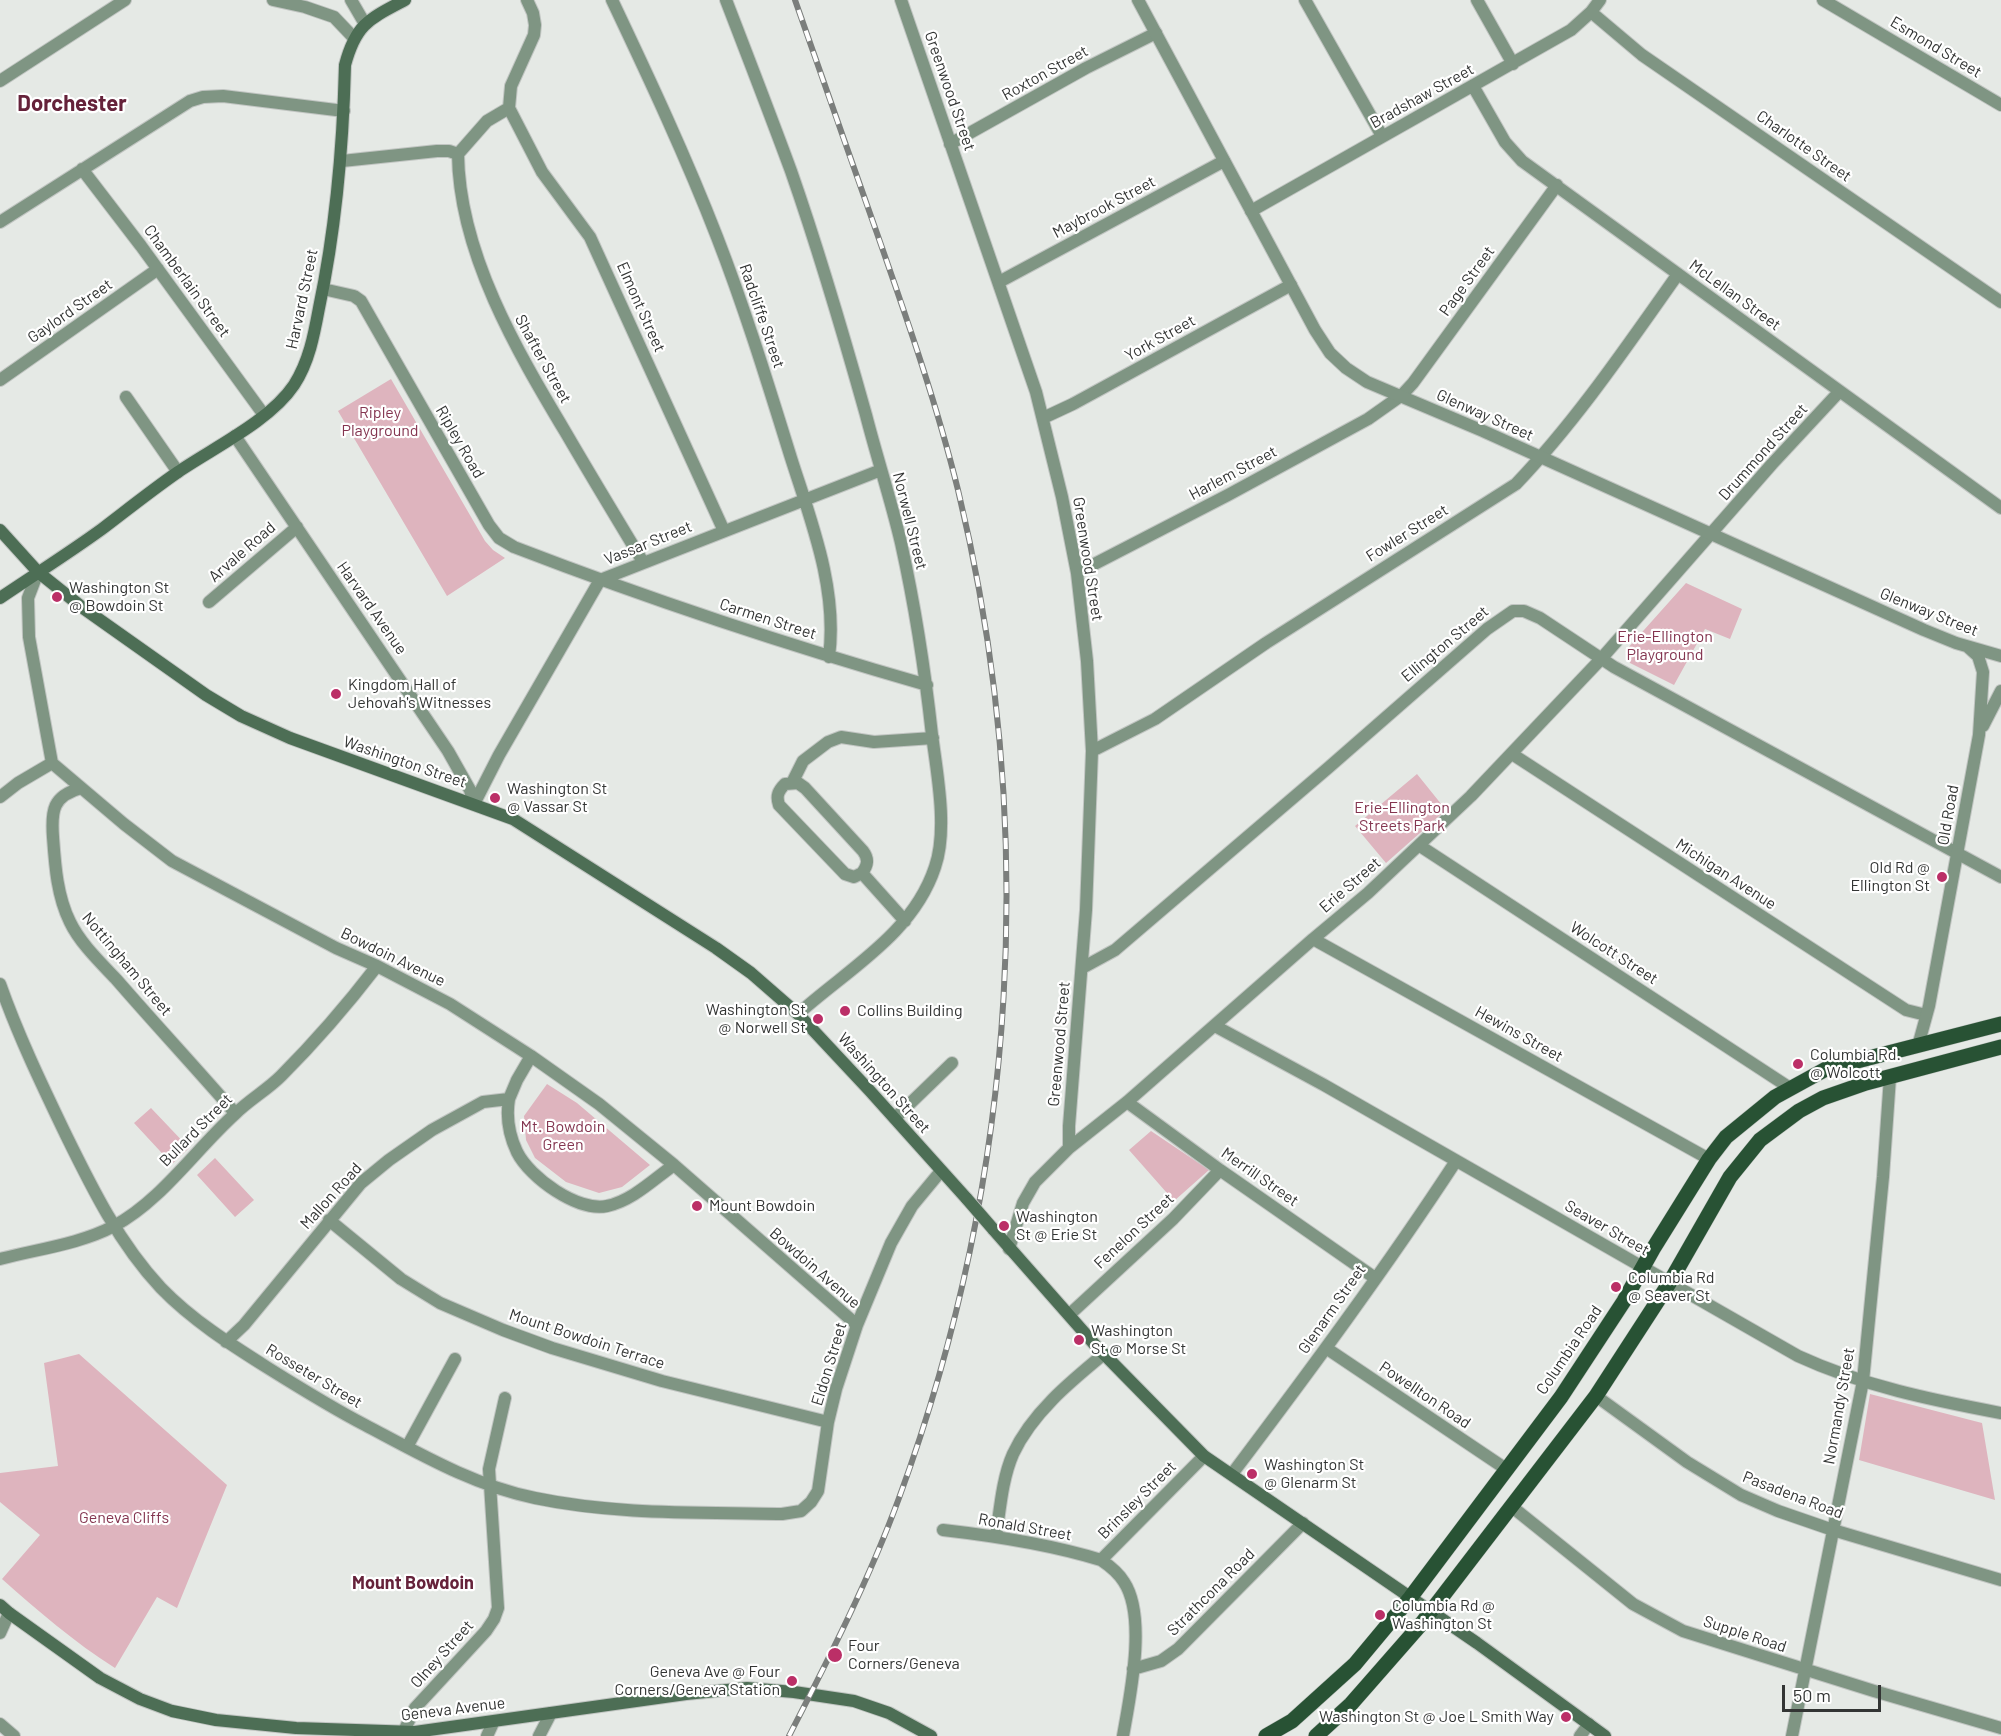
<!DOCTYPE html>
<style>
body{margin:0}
#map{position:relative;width:2001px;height:1736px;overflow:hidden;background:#e5e9e5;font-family:Barlow,sans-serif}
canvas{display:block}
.scale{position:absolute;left:1782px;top:1685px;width:99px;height:27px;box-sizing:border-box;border:3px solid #333534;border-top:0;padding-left:8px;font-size:18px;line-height:21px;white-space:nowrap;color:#333534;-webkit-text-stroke:4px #fff;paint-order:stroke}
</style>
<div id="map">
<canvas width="2001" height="1736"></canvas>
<div class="scale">50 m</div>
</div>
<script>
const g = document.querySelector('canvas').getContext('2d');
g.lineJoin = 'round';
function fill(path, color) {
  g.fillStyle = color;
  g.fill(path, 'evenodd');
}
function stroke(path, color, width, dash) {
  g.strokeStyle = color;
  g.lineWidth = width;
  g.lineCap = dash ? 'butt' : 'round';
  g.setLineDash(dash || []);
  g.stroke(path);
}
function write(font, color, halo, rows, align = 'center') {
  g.font = font + ' Barlow,sans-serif';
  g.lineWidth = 4.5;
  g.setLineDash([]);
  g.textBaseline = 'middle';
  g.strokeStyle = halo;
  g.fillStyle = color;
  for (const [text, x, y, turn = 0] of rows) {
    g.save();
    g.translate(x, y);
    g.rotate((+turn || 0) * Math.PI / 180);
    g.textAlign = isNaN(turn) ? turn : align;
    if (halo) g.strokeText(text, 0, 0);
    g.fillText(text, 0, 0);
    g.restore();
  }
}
fill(new Path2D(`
 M 391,379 L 485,541 L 493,550 L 505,558 L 447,596 L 338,411 Z
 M 1686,583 L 1742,609 L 1730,639 L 1705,629 L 1674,685 L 1630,663 L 1627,649 Z
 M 1417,774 L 1446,810 L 1386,863 L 1355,826 Z
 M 547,1084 L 577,1103 L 650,1165 L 622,1187 L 599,1193 L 566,1182 L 535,1158 L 526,1140 L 524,1116 Z
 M 151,1108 L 189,1148 L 172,1164 L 134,1123 Z
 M 1151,1131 L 1209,1170 L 1174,1201 L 1129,1150 Z
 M 215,1158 L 254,1200 L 235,1217 L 197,1175 Z
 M 79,1354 L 227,1485 L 177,1608 L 157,1597 L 115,1668 C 74,1642 38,1611 2,1579 L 40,1535 L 0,1502 L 0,1473 L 58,1466 L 44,1363 Z
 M 1870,1394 L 1982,1423 L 1995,1500 L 1859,1460 Z`), '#deb4be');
const minor = new Path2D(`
 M 273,0 L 305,7 L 334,17 L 354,38
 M 351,0 L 365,24
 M 527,0 L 533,13 L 535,25 L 534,35 L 511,86 L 509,108 L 542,172 L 590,237 L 724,531
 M 612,0 C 649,78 686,157 717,237 C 745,309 768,384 791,458 C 811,521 838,589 829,657
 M 726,0 C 748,57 770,114 791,171 C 819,251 843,333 866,415 C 877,458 891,500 901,543 C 915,606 925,671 932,735 C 937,773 948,830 935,867 C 913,934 848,969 798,1014
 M 901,0 L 1036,392 L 1062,497 L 1077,573 L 1087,661 L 1092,751 L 1086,910 L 1069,1126 L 1069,1148
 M 1305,0 L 1382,136
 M 1477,0 L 1513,64
 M 1823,0 L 2001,105
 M 1591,12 L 1642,55 L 2001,302
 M 0,81 L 125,0
 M 1473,86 L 1505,142 L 1522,161 L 2001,508
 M 950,144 L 1086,68 L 1156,33
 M 458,154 C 459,253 517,351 566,433 C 591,476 617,519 643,562
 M 458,154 L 487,121 L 509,108
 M 342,161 L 437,151 L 449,151 L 458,154
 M 82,169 L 141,246 L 264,415
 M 1251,211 L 1571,30 L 1591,12 L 1600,0
 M 0,222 L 190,101 L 203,97 L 223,96 L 344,111
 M 999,282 L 1224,161
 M 323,289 L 354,296 L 361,301 L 489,525 L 499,538 L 514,547 C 649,599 787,645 927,685
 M 0,380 L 158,269
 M 126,397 L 178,472
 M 1043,418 L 1073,404 L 1291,285
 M 235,436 L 448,751 L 470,790 L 474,804
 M 38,572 L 28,598 L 29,637 L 52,763 L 124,824 L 172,861 L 336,948 L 377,966 L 450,1004 L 531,1056 L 599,1104 L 674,1165 L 857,1325
 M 1077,573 L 1228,495 L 1368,419 L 1402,395 L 1413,383 L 1557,185
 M 209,602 L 297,527
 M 1092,751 L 1155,719 L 1266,643 L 1516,484 C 1577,420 1627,346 1678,274
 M 1512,754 L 1906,1010 L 1926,1015
 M 792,783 L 803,761 L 828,742 L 841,737 L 874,742 L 933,738
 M 81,788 C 53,796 51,810 53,837 C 55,865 57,896 70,922 C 80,943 100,962 116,979 C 155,1024 196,1068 235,1113
 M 0,797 L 18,783 L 52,763
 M 474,804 L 499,755 L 600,580 L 881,470
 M 1420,846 L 1790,1088
 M 862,873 L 854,877 L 845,874 L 779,805 C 776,796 778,791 785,784 L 798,783 L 805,788 L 863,851 C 869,859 868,865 862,873 L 905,921
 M 1313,939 L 1709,1159
 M 1082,968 L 1115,950 L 1328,768 L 1487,629 L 1513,611 L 1524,611 L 1540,618 L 1614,667 L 2001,877
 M 0,984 C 18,1035 41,1083 64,1131 C 91,1186 118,1242 161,1288 C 192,1320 230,1344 268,1368 C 300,1388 332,1408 365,1425 C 420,1454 475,1486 535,1498 C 616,1515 700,1512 782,1514 L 801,1511 L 811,1502 L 818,1491 L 828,1422 L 836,1389 L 857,1325 L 891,1243 L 912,1206 L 941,1171
 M 1215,1026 L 1324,1085 L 1798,1356 C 1863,1386 1932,1400 2001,1413
 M 509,1099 C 506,1117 509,1135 517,1152 C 530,1178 578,1212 607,1206 C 632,1201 654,1179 674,1165
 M 1127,1102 L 1220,1170 L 1375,1278
 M 895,1118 L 952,1063
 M 329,1220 L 401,1279 L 440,1303 L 503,1330 L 552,1348 L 662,1381 L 828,1422
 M 1009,1249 L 1023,1203 L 1035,1182 L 1069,1148 L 1127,1102 L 1313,939 L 1368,893 L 1471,796 L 1601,659 L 1772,464 L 1839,392
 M 0,1259 C 38,1249 80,1244 114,1226 C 161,1201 196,1149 235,1114 C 249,1100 267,1090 281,1076 C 316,1041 347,1005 377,966
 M 1070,1314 L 1173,1219 L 1220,1170
 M 226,1342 L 244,1325 L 361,1183 L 389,1160 L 432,1130 L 483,1102 L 509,1099 L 517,1080 L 531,1056
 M 1326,1348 L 1506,1469
 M 1596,1396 L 1687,1462 L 1741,1495 L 1778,1511 L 1833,1530 L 2001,1580
 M 407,1447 L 455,1359
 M 1232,1474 C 1309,1372 1386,1268 1456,1161
 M 1511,1506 L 1633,1604 L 1683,1631 L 1874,1691 L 2001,1728
 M 943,1530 C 996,1536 1049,1544 1101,1560
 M 996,1536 C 1000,1510 1002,1479 1013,1454 C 1032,1413 1070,1382 1104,1354
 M 0,1633 L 9,1613
 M 1133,1669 L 1161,1661 L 1178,1649 L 1303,1523
 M 0,1724 L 14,1736
 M 403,1733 L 415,1708 L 486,1631 L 494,1619 L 498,1608 L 489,1469 L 505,1398
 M 487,1736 L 493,1723
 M 539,1736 L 551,1713
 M 1123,1736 C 1130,1696 1147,1617 1124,1582 C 1118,1572 1110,1566 1101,1560 L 1204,1456
 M 1580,1736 L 1589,1724
 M 1792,1736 L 1863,1381 L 1883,1177 L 1890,1077`);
const tertiary = new Path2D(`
 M 1138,0 L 1315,330 L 1330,353 L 1346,368 L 1367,382 L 1483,431 L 1924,630 L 1956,643 L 2001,656
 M 1983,726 L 2001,691
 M 1918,1046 L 1929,1006 L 1979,735 L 1983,672 L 1978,656 L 1968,647`);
const secondary = new Path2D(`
 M 0,530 L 38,572 L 83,608 L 206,695 L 241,716 L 290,738 L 513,819 L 716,948 L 751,973 L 798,1014 L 870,1091 L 967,1199
 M 0,598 C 34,575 69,553 102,529 C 127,510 152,490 178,472 C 213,448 270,421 294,385 C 309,362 314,335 319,308 C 336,228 343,147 345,65 C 356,24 369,19 405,0
 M 993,1229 L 1096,1346 L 1204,1456 L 1477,1643 L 1605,1736
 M 0,1605 L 9,1613 L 100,1678 L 140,1699 L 172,1711 L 216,1720 L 296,1728 L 415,1732 L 686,1694 L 747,1688 L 794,1692 L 854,1701 L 889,1713 L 931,1736`);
const primary = new Path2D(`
 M 1266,1736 L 1292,1721 L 1355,1664 L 1410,1598 L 1561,1397 L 1624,1301 L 1653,1249 L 1709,1159 L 1726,1137 L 1775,1097 L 1826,1069 L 2001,1024
 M 1316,1736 L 1351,1704 L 1422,1623 L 1596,1396 L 1670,1282 L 1730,1177 L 1760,1140 L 1799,1111 L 1823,1098 L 1866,1083 L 2001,1047`);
stroke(minor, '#c1c5c2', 14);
stroke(tertiary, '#c1c5c2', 14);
stroke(secondary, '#c1c5c2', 14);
stroke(primary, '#c1c5c2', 16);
stroke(minor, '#7f9583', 12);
stroke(tertiary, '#7f9583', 12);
stroke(secondary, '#4d6e55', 12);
stroke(primary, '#285234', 15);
const rail = new Path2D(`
 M 789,1736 C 829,1658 869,1580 899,1498 C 1018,1174 1039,825 958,490 C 937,405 908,322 879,239 C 851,160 823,80 795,0`);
stroke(rail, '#7b7e7c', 6);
stroke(rail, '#fff', 4, [11]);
const secondaryBridge = new Path2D(`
 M 967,1199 L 993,1229`);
stroke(secondaryBridge, '#c1c5c2', 14, []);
stroke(secondaryBridge, '#4d6e55', 12);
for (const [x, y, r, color] of [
 [57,597,6,"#bb2f67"],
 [336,694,6,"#bb2f67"],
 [495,798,6,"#bb2f67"],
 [1942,877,6,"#bb2f67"],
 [845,1011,6,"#bb2f67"],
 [818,1019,6,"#bb2f67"],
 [1798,1064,6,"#bb2f67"],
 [697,1206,6,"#bb2f67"],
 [1004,1226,6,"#bb2f67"],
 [1616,1287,6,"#bb2f67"],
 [1079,1340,6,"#bb2f67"],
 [1252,1474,6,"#bb2f67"],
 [1380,1615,6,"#bb2f67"],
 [835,1655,8,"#bb2f67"],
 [792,1681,6,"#bb2f67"],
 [1566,1717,6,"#bb2f67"]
]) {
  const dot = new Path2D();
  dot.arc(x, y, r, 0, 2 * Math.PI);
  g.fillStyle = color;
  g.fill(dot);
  stroke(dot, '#fff', 2);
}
write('16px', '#333534', '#fff', [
 ["Esmond Street",1936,47,31],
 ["Roxton Street",1045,73,-29],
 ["Greenwood Street",950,91,71],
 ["Bradshaw Street",1422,96,-29],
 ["Charlotte Street",1804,146,35],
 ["Maybrook Street",1104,207,-28],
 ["Chamberlain Street",187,281,54],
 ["Page Street",1467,281,-54],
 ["McLellan Street",1735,295,36],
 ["Harvard Street",302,299,-78],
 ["Elmont Street",641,307,66],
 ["Gaylord Street",70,311,-35],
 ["Radcliffe Street",762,316,71],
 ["York Street",1160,338,-29],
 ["Shafter Street",543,359,61],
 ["Glenway Street",1485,415,24],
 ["Ripley Road",460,442,60],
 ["Drummond Street",1763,452,-48],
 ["Harlem Street",1233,473,-28],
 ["Norwell Street",910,521,76],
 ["Fowler Street",1407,533,-32],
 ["Vassar Street",648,543,-22],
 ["Arvale Road",242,552,-41],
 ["Greenwood Street",1088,559,81],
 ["Harvard Avenue",372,608,55],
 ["Glenway Street",1929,612,22],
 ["Carmen Street",768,619,18],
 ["Ellington Street",1445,644,-40],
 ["Washington Street",405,762,19],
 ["Old Road",1948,815,-80],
 ["Michigan Avenue",1726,874,33],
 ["Erie Street",1350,885,-41],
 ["Wolcott Street",1614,953,33],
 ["Bowdoin Avenue",393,957,26],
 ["Nottingham Street",127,964,50],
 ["Hewins Street",1519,1034,29],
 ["Greenwood Street",1059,1044,-85],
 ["Washington Street",884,1083,48],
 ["Bullard Street",196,1130,-45],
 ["Merrill Street",1260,1177,35],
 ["Mallon Road",331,1196,-48],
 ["Seaver Street",1607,1228,30],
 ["Fenelon Street",1134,1231,-43],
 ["Bowdoin Avenue",815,1268,41],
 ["Glenarm Street",1332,1309,-55],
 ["Mount Bowdoin Terrace",587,1339,18],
 ["Columbia Road",1569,1350,-56],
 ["Eldon Street",829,1364,-73],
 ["Rosseter Street",314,1376,31],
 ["Powellton Road",1425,1395,34],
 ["Normandy Street",1839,1406,-80],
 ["Pasadena Road",1793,1495,21],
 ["Brinsley Street",1137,1500,-45],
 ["Ronald Street",1025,1527,10],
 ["Strathcona Road",1211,1592,-45],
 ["Supple Road",1745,1634,18],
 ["Olney Street",442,1654,-48],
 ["Geneva Avenue",453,1709,-7]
]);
write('16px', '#843550', '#fff', [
 ["Ripley",380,413],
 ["Playground",380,431],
 ["Erie-Ellington",1665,637],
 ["Playground",1665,655],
 ["Erie-Ellington",1402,808],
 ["Streets Park",1402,826],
 ["Mt. Bowdoin",563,1127],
 ["Green",563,1145],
 ["Geneva Cliffs",124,1518]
]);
write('16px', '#333534', '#fff', [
 ["Washington St",69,588],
 ["@ Bowdoin St",69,606],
 ["Kingdom Hall of",348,685],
 ["Jehovah's Witnesses",348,703],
 ["Washington St",507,789],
 ["@ Vassar St",507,807],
 ["Old Rd @",1930,868,"right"],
 ["Ellington St",1930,886,"right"],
 ["Washington St",806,1010,"right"],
 ["@ Norwell St",806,1028,"right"],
 ["Collins Building",857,1011],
 ["Columbia Rd.",1810,1055],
 ["@ Wolcott",1810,1073],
 ["Mount Bowdoin",709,1206],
 ["Washington",1016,1217],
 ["St @ Erie St",1016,1235],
 ["Columbia Rd",1628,1278],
 ["@ Seaver St",1628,1296],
 ["Washington",1091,1331],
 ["St @ Morse St",1091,1349],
 ["Washington St",1264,1465],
 ["@ Glenarm St",1264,1483],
 ["Columbia Rd @",1392,1606],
 ["Washington St",1392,1624],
 ["Four",848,1646],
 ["Corners/Geneva",848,1664],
 ["Geneva Ave @ Four",780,1672,"right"],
 ["Corners/Geneva Station",780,1690,"right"],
 ["Washington St @ Joe L Smith Way",1554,1717,"right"]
], 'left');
write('bold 18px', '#65223a', '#fff', [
 ["Mount Bowdoin",413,1583]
]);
write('bold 22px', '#65223a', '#fff', [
 ["Dorchester",72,104]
]);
</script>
